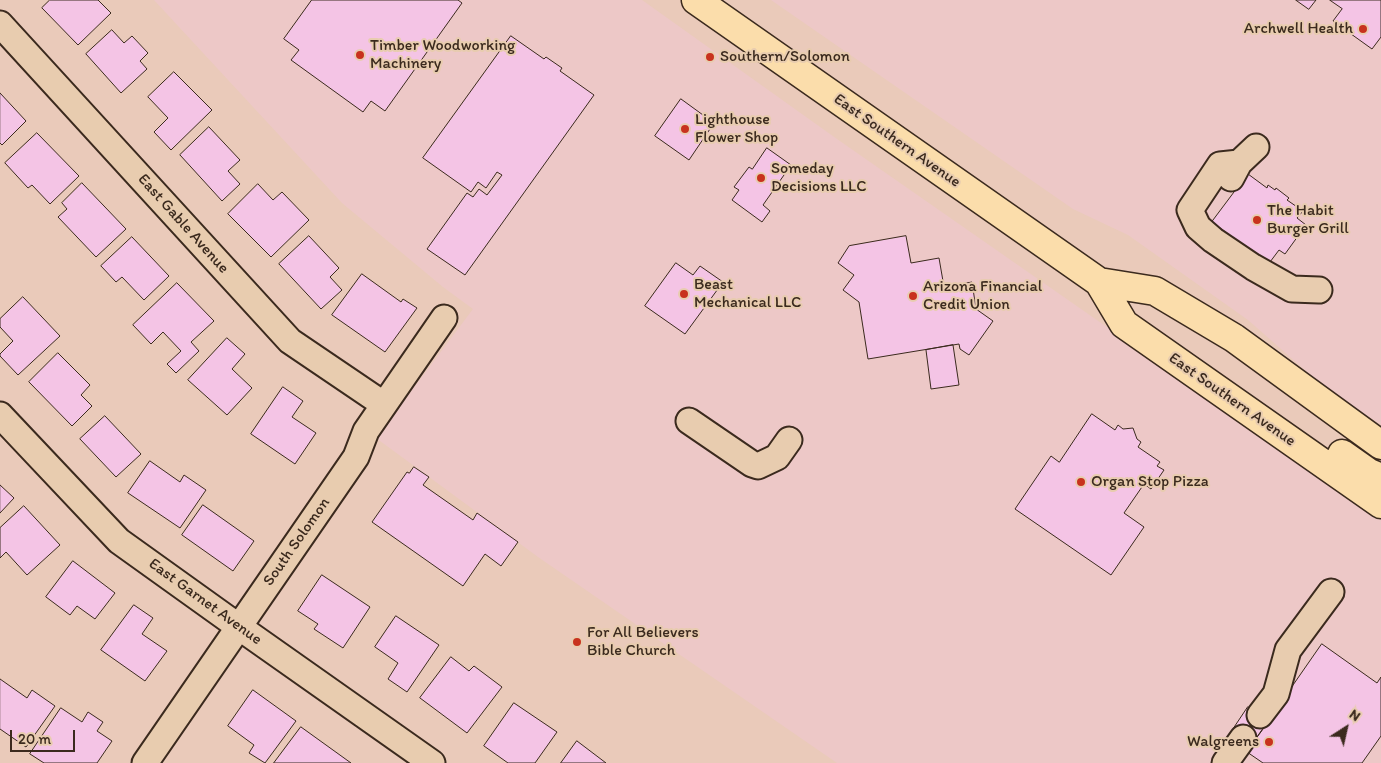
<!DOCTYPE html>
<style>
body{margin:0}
#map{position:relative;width:1381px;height:763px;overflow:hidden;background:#eacaba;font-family:Itim,sans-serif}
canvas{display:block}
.north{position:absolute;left:1321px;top:703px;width:50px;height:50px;-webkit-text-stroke:4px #e8ccaf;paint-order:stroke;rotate:35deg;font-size:14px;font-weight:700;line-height:20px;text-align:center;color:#3b2a1e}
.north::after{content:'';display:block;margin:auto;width:18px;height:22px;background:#3b2a1e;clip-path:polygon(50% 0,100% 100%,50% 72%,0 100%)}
.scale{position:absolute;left:10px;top:730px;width:65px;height:22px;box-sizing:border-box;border:2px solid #3b2a1e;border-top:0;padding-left:6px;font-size:15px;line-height:18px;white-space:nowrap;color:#3b2a1e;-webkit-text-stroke:4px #e8ccaf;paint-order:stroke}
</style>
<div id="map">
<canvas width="1381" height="763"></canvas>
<div class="north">N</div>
<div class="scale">20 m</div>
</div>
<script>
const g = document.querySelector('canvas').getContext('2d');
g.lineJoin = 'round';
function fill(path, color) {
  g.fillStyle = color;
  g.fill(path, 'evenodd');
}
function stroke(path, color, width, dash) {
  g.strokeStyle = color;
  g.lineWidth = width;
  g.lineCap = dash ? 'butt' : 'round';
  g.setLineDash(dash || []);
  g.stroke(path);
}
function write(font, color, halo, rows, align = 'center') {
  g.font = font + ' Itim,sans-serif';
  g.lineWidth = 4;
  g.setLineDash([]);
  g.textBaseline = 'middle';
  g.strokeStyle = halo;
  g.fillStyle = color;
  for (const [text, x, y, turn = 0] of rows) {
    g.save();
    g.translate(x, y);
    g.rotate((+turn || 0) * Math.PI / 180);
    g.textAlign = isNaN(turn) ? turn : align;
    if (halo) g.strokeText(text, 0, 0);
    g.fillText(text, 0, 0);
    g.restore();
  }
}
fill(new Path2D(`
 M 154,0 L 642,0 L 837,139 L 1381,518 L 1381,763 L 837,763 L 538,557 L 376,438 L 473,309 L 443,287 L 342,203 Z
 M 771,0 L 1381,0 L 1381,425 L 1322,385 L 1248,320 L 1128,235 L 1073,209 Z`), '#edc8c7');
const building = new Path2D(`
 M 50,0 L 98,0 L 111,13 L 78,45 L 42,8 Z
 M 312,0 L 458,0 L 462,3 L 385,111 L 371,101 L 363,112 L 291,60 L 299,50 L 284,39 Z
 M 1296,0 L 1316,0 L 1309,9 Z
 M 1330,0 L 1381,0 L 1381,37 L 1372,49 L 1333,21 L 1342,9 Z
 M 112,30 L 124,43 L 132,36 L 148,53 L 140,61 L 147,69 L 121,93 L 86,54 Z
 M 511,36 L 544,59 L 546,57 L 562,68 L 560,71 L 594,95 L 465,275 L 427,249 L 467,193 L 473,197 L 479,189 L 487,195 L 502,175 L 497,172 L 486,188 L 478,182 L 471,192 L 423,158 Z
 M 174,72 L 212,110 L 171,150 L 154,132 L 168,118 L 148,97 Z
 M 0,93 L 26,121 L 2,145 L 0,143 Z
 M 681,99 L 714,123 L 689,160 L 655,136 Z
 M 209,127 L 240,160 L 228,171 L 240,184 L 222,201 L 180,155 Z
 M 37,133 L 79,176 L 50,204 L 32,185 L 28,188 L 5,163 Z
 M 767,148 L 791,165 L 763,205 L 770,211 L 762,222 L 732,200 L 739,190 L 734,187 L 749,167 L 752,169 Z
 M 1248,174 L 1267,188 L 1268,185 L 1275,190 L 1276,188 L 1289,198 L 1287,200 L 1303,211 L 1297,218 L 1306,225 L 1285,254 L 1279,250 L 1267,266 L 1231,239 L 1232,237 L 1212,222 Z
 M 82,183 L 126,229 L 96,257 L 58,217 L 67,209 L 62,203 Z
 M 258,184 L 273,200 L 282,192 L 309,220 L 271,257 L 228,214 Z
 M 309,236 L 339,268 L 330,277 L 342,290 L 321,309 L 279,264 Z
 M 906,236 L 911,263 L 939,258 L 944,287 L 972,282 L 976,309 L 993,321 L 969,355 L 960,349 L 959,344 L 868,359 L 859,302 L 843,290 L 854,275 L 838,263 L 849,246 Z
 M 132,237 L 169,276 L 144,300 L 122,277 L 116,282 L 101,266 Z
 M 676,263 L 693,275 L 700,266 L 723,282 L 685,334 L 645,306 Z
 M 362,274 L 401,302 L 403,299 L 417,308 L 385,352 L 332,315 Z
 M 177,283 L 214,321 L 191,342 L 199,351 L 176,373 L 167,364 L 181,351 L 163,332 L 151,344 L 133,325 Z
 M 23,297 L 60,336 L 18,375 L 0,356 L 0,354 L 13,341 L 0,327 L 0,319 Z
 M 227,338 L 245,354 L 232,369 L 252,388 L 227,415 L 188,380 Z
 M 953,345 L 959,385 L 931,389 L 926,350 Z
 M 58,353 L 90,385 L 81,395 L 92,406 L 72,426 L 29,382 Z
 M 283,387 L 303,401 L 292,417 L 316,433 L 295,464 L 251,434 Z
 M 1092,414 L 1115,430 L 1118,425 L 1123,429 L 1133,428 L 1137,439 L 1141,442 L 1138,447 L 1160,462 L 1157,466 L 1164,470 L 1151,489 L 1144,484 L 1124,513 L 1144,527 L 1111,575 L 1015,509 L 1051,456 L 1059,462 Z
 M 105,416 L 141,454 L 116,477 L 80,439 Z
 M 150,461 L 180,482 L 184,475 L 206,490 L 180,528 L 128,493 Z
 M 414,467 L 429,477 L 423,485 L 473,520 L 477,513 L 518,542 L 501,566 L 485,554 L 463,586 L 372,522 L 407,472 L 409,473 Z
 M 0,485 L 14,498 L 0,513 Z
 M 203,505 L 254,541 L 233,571 L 182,535 Z
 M 24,506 L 60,545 L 27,575 L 6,552 L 0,558 L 0,528 Z
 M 73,561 L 115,593 L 95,619 L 77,606 L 70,615 L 46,597 Z
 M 322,575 L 370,607 L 343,648 L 314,629 L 318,624 L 298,611 Z
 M 134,605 L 153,618 L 142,634 L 167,651 L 145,681 L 101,650 Z
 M 396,616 L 439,645 L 407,692 L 388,679 L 398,663 L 375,647 Z
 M 1322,644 L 1377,683 L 1381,677 L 1381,736 L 1362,763 L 1263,763 L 1247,752 Z
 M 451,657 L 469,671 L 474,666 L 502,687 L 467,733 L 420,698 Z
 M 0,679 L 27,698 L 32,690 L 55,706 L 26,747 L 0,729 Z
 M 253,690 L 296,721 L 265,763 L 249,753 L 254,745 L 228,726 Z
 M 514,703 L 557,732 L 535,763 L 508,763 L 484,746 Z
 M 1248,707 L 1269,721 L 1252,744 L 1232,731 Z
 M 61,708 L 82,722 L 88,712 L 103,722 L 97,731 L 112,741 L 97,763 L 44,763 L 30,754 Z
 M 301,727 L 351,763 L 274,763 Z
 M 577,741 L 606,763 L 561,763 Z`);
fill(building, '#f4c4e5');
stroke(building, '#3b2a1e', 1);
const minor = new Path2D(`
 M 0,24 L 290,341 L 383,404
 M 1239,163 L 1220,165 L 1190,210 L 1198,227 L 1213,240 L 1253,267 L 1292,289 L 1319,290
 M 1231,178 L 1239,163 L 1256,147
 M 0,415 L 119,541 L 239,627 L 432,763
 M 689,421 L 752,464 L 758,466 L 777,457 L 789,440
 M 1260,715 L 1276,694 L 1288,650 L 1331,592
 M 145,763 L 356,457 L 366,431 L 444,318
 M 1225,763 L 1243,738`);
const major = new Path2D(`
 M 696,0 L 1099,282 L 1155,291 L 1234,338 L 1381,445
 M 1099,282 L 1124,324 L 1381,504
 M 1342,454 L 1369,473 L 1381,478`);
stroke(minor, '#3b2a1e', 29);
stroke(major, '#3b2a1e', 31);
stroke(minor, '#e8ccaf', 25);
stroke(major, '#fbddab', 28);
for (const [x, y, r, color] of [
 [1363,29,5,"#c8321e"],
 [360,55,5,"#c8321e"],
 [710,57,5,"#c8321e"],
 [685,129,5,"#c8321e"],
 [761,178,5,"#c8321e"],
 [1257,220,5,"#c8321e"],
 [684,294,5,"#c8321e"],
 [913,296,5,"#c8321e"],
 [1081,482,5,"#c8321e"],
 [577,642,5,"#c8321e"],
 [1269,742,5,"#c8321e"]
]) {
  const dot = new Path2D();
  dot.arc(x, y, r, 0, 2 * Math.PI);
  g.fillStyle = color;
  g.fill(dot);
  stroke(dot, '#e8ccaf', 2);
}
write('16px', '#3b2a1e', '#e8ccaf', [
 ["Archwell Health",1353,29,"right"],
 ["Timber Woodworking",370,46],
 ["Machinery",370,64],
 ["Southern/Solomon",720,57],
 ["Lighthouse",695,120],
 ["Flower Shop",695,138],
 ["Someday",771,169],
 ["Decisions LLC",771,187],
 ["The Habit",1267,211],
 ["Burger Grill",1267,229],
 ["Beast",694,285],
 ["Mechanical LLC",694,303],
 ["Arizona Financial",923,287],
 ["Credit Union",923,305],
 ["Organ Stop Pizza",1091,482],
 ["For All Believers",587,633],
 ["Bible Church",587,651],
 ["Walgreens",1259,742,"right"]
], 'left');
write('16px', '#3b2a1e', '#e8ccaf', [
 ["East Southern Avenue",897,141,35],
 ["East Gable Avenue",183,224,48],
 ["East Southern Avenue",1232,400,35],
 ["South Solomon",297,542,-55],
 ["East Garnet Avenue",205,602,36]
]);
</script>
